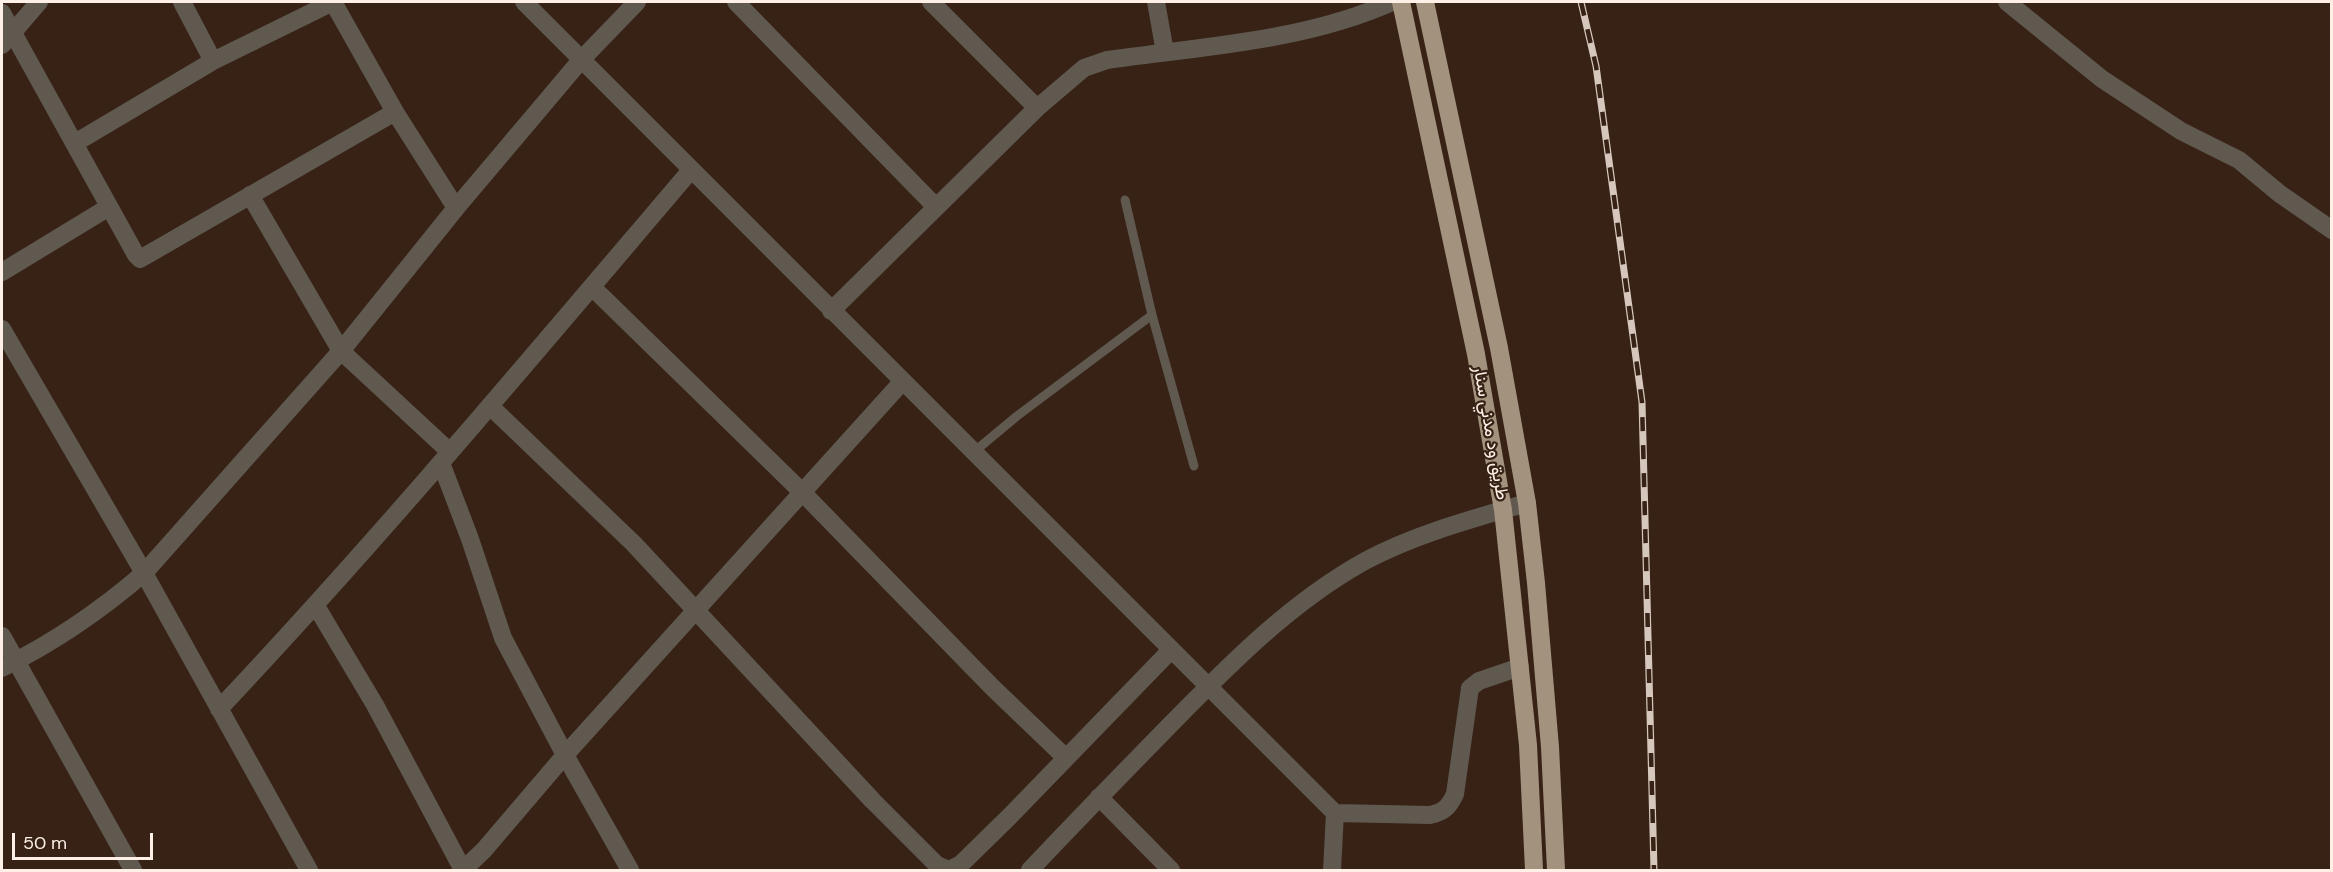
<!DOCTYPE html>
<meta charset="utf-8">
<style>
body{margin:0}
#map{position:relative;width:2333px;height:872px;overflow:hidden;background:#372215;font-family:"DM Sans",sans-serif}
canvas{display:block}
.frame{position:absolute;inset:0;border:3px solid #fef0e7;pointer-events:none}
.scale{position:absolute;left:12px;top:833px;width:141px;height:27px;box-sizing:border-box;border:3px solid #fef0e7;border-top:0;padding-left:8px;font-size:18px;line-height:21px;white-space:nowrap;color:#fef0e7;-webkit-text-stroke:4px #372215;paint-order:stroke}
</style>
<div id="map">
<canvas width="2333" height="872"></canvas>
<div class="frame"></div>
<div class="scale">50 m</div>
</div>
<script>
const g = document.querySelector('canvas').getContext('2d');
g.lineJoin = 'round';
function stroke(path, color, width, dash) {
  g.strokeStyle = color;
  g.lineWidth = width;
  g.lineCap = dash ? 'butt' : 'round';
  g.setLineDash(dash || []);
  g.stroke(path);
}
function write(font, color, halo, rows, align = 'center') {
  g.font = font + ' "DM Sans",Vazirmatn,sans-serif';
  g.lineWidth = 4.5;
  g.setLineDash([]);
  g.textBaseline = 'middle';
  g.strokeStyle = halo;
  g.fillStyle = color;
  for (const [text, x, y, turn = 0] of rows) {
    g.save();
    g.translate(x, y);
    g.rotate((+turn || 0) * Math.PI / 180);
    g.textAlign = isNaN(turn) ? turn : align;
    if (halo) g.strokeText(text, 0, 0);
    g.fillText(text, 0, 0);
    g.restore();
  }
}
stroke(new Path2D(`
 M 1125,200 L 1152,315 L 1194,466
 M 975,451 L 1017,416 L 1152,315`), '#605950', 9);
stroke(new Path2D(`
 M 182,2 L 213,61
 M 333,2 L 395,112 L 456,208
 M 524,2 L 1335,813 L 1430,815 C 1444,812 1449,807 1455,794 L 1470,688 L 1479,681 L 1520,667
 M 736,2 L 936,207
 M 931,2 L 1037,108
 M 1156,2 L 1165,52
 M 2007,2 L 2102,79 L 2181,131 L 2239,160 L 2280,194 L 2332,230
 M 2,13 L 136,255 L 140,259 L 395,112
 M 2,45 L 39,2
 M 75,143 L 213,61 L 333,2
 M 250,195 L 341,351 L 450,452
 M 2,272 L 109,207
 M 592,287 L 802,492 L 992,687 L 1065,757
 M 831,311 L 1037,108 L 1084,68 L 1107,60 C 1200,47 1305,41 1392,2
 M 2,329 L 144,573 L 309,870
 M 490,406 L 634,544 L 873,801 L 937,865 L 949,870 L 961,864 L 1010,816 L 1171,650
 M 441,463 L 470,539 L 503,638 L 565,755 L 630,870
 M 316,606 L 375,705 L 463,870 L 484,850 L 565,755 L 902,382
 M 2,636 L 133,870
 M 2,668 C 53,643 100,611 144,573 L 341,351 L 456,208 L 581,60 L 637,2
 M 219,709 C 383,535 536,352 691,170
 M 1099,797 L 1171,870
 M 1332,870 L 1335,813`), '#605950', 18);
stroke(new Path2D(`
 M 1030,870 C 1076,821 1124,772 1171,724 C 1230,664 1291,602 1365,561 C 1416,534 1472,519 1527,503`), '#605950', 18);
stroke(new Path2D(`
 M 1401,2 L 1476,354 L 1503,510 L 1528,745 L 1534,870
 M 1425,2 L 1499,348 L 1527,503 L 1536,583 L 1550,747 L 1556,870`), '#a3927e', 18);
const rail = new Path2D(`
 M 1581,2 L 1596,66 L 1642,402 L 1654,870`);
stroke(rail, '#d6c7bd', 7);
stroke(rail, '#372215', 4.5, [14]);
write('18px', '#fef0e7', '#372215', [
 ["طريق ود مدني سنار",1490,433,80]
]);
</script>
